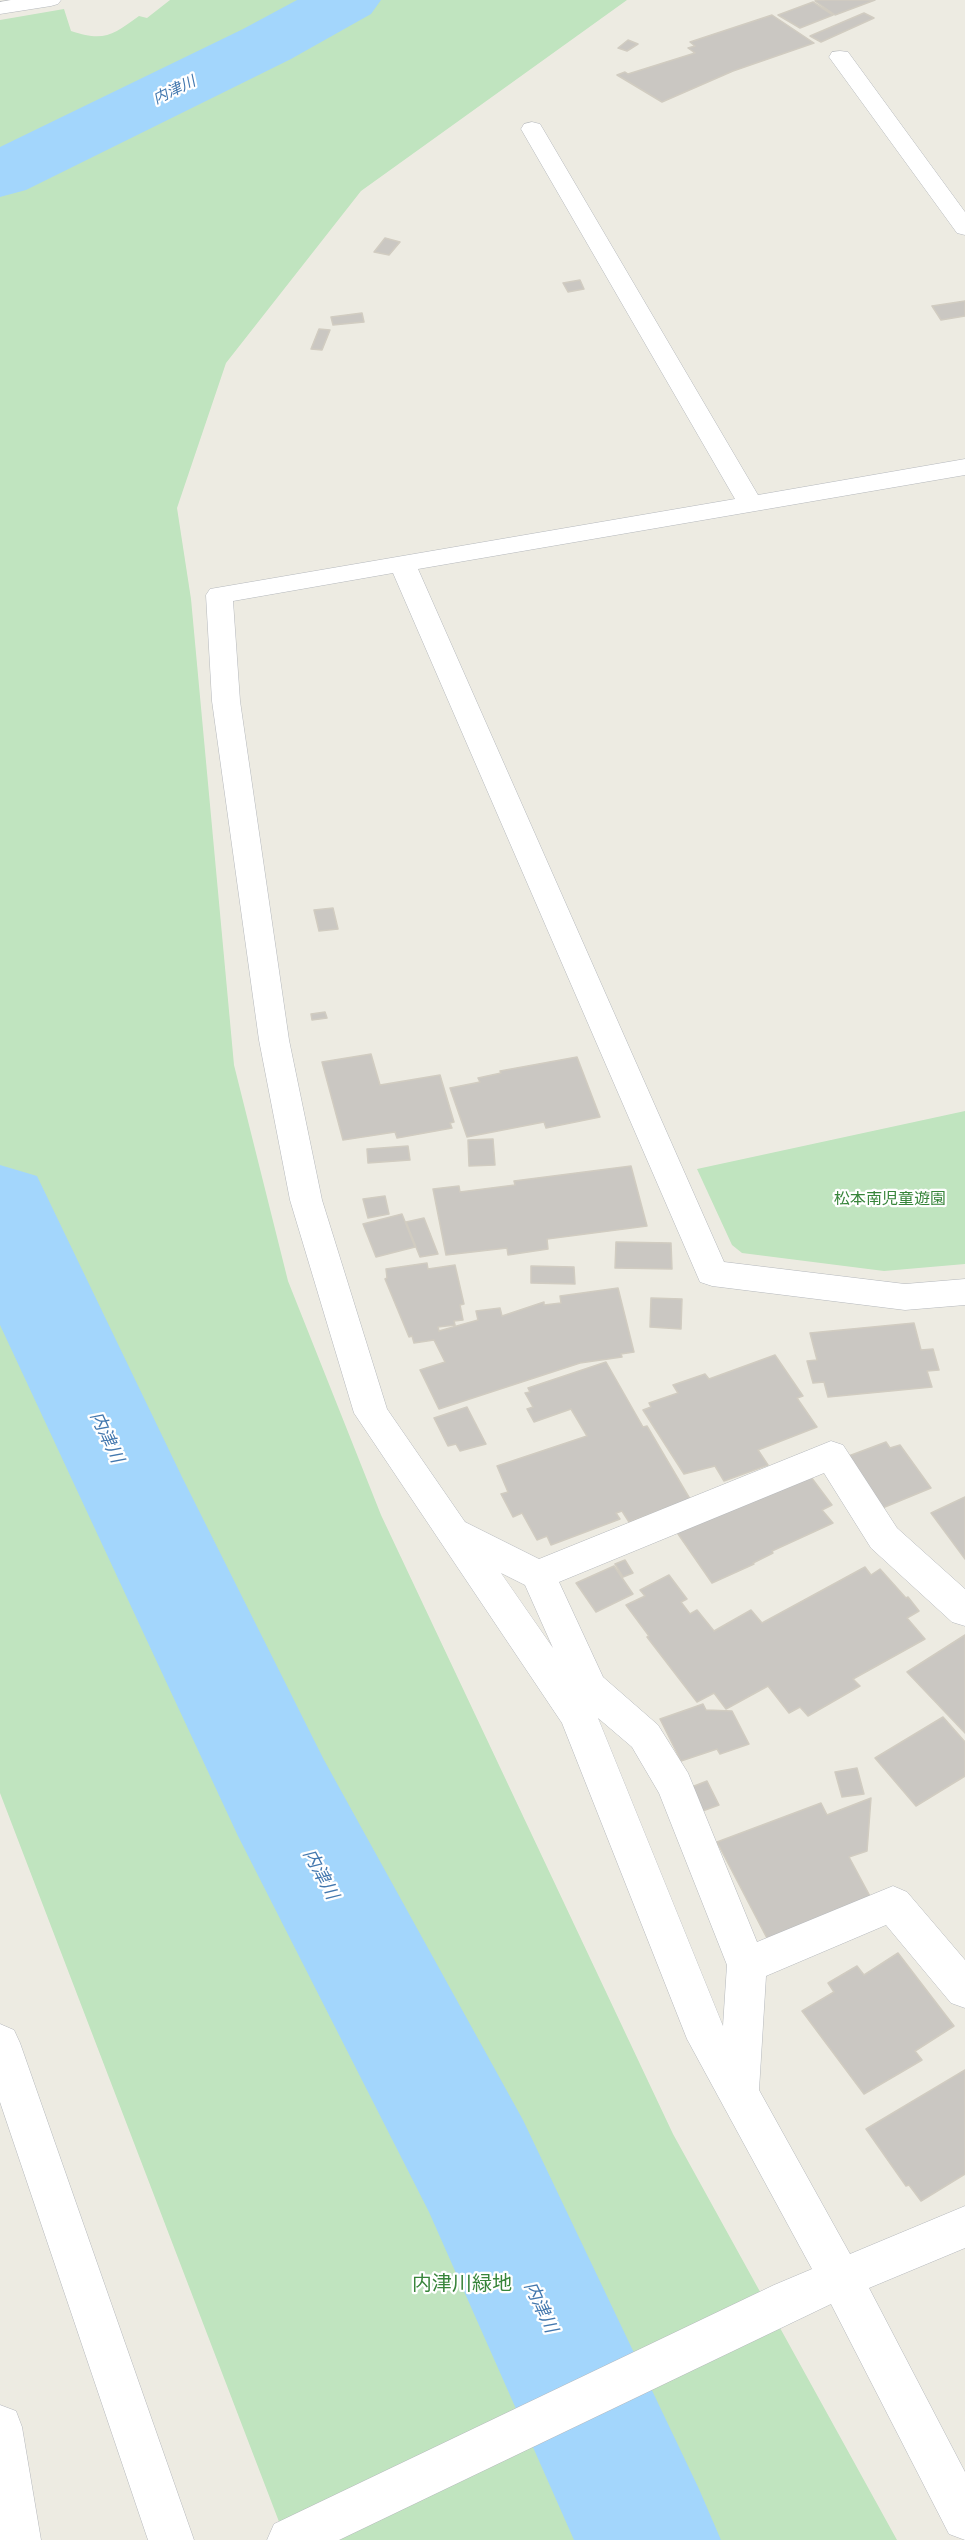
<!DOCTYPE html>
<meta charset="utf-8">
<style>
body{margin:0}
canvas{display:block;background:#edebe2}
</style>
<canvas width="965" height="2540"></canvas>
<script>
const g = document.querySelector('canvas').getContext('2d');
g.lineJoin = 'round';
function fill(path, color) {
  g.fillStyle = color;
  g.fill(path, 'evenodd');
}
function stroke(path, color, width, dash) {
  g.strokeStyle = color;
  g.lineWidth = width;
  g.lineCap = dash ? 'butt' : 'round';
  g.setLineDash(dash || []);
  g.stroke(path);
}
function write(font, color, halo, rows, align = 'center') {
  g.font = font + ' Ubuntu,"Noto Sans JP",sans-serif';
  g.lineWidth = 4.5;
  g.setLineDash([]);
  g.textBaseline = 'middle';
  g.strokeStyle = halo;
  g.fillStyle = color;
  for (const [text, x, y, turn = 0] of rows) {
    g.save();
    g.translate(x, y);
    g.rotate((+turn || 0) * Math.PI / 180);
    g.textAlign = isNaN(turn) ? turn : align;
    if (halo) g.strokeText(text, 0, 0);
    g.fillText(text, 0, 0);
    g.restore();
  }
}
fill(new Path2D(`
 M 170,0 L 627,0 L 361,191 L 226,363 L 177,508 L 191,599 L 234,1065 L 288,1281 L 381,1515 L 673,2134 L 897,2540 L 286,2540 L 0,1793 L 0,20 L 64,9 L 71,31 C 104,42 113,35 139,16 L 147,18 Z
 M 965,1111 L 965,1264 L 884,1271 L 742,1253 L 732,1245 L 697,1169 Z`), '#c0e4bf');
fill(new Path2D(`
 M 297,0 L 381,0 L 371,14 L 291,59 L 26,190 L 0,197 L 0,147 L 243,29 Z
 M 0,1165 L 37,1176 L 182,1477 L 324,1760 L 523,2120 L 699,2489 L 721,2540 L 574,2540 L 429,2212 L 238,1836 L 0,1325 Z`), '#a3d6fc');
const building = new Path2D(`
 M 817,0 L 875,0 L 835,15 L 815,1 Z
 M 813,2 L 833,15 L 800,28 L 778,15 Z
 M 864,13 L 874,18 L 821,42 L 810,36 Z
 M 772,15 L 814,43 L 733,71 L 662,102 L 617,75 L 625,72 L 628,74 L 695,53 L 688,48 L 695,46 L 690,42 Z
 M 628,40 L 638,44 L 627,51 L 618,48 Z
 M 385,238 L 400,242 L 389,255 L 374,252 Z
 M 580,280 L 584,289 L 568,292 L 563,283 Z
 M 965,301 L 965,316 L 941,320 L 932,306 Z
 M 362,313 L 364,322 L 333,325 L 331,317 Z
 M 319,329 L 330,330 L 322,350 L 311,349 Z
 M 333,908 L 338,929 L 319,931 L 314,910 Z
 M 325,1012 L 327,1018 L 312,1020 L 311,1014 Z
 M 371,1054 L 380,1085 L 440,1075 L 454,1122 L 450,1123 L 452,1128 L 397,1138 L 395,1132 L 343,1140 L 322,1062 Z
 M 577,1057 L 600,1117 L 546,1128 L 544,1122 L 467,1137 L 450,1088 L 480,1082 L 478,1078 L 501,1073 L 500,1071 Z
 M 493,1139 L 495,1165 L 469,1166 L 468,1140 Z
 M 408,1146 L 410,1160 L 368,1163 L 367,1149 Z
 M 631,1166 L 647,1226 L 547,1239 L 548,1249 L 508,1255 L 507,1248 L 446,1255 L 433,1189 L 459,1186 L 460,1192 L 515,1185 L 514,1181 Z
 M 385,1196 L 389,1214 L 368,1218 L 363,1199 Z
 M 402,1214 L 415,1247 L 376,1257 L 363,1224 Z
 M 424,1218 L 438,1254 L 420,1257 L 406,1222 Z
 M 616,1242 L 671,1243 L 672,1269 L 615,1268 Z
 M 427,1263 L 428,1269 L 455,1265 L 464,1304 L 460,1305 L 463,1320 L 454,1321 L 455,1325 L 438,1327 L 439,1331 L 478,1320 L 476,1311 L 500,1308 L 502,1316 L 544,1302 L 544,1305 L 561,1303 L 560,1296 L 618,1288 L 634,1352 L 621,1354 L 622,1357 L 580,1363 L 439,1409 L 420,1370 L 445,1362 L 434,1340 L 414,1343 L 412,1336 L 409,1337 L 385,1279 L 387,1278 L 386,1269 Z
 M 531,1266 L 574,1267 L 575,1284 L 531,1283 Z
 M 651,1298 L 682,1299 L 681,1329 L 650,1327 Z
 M 914,1323 L 921,1350 L 933,1349 L 939,1370 L 927,1371 L 932,1387 L 828,1397 L 824,1382 L 813,1383 L 807,1361 L 817,1360 L 810,1333 Z
 M 775,1355 L 803,1396 L 797,1398 L 817,1427 L 758,1450 L 768,1465 L 724,1481 L 715,1466 L 684,1474 L 643,1410 L 651,1407 L 649,1403 L 678,1393 L 673,1385 L 705,1374 L 709,1379 Z
 M 606,1362 L 643,1427 L 647,1426 L 690,1499 L 629,1522 L 622,1511 L 616,1513 L 620,1519 L 551,1545 L 547,1536 L 537,1540 L 522,1513 L 513,1517 L 501,1494 L 508,1492 L 497,1466 L 587,1436 L 571,1409 L 534,1422 L 527,1409 L 533,1407 L 525,1393 L 530,1392 L 528,1388 Z
 M 467,1407 L 486,1444 L 460,1451 L 456,1444 L 448,1446 L 434,1418 Z
 M 886,1442 L 890,1448 L 900,1445 L 931,1488 L 880,1509 L 846,1457 Z
 M 808,1473 L 832,1505 L 822,1510 L 833,1523 L 772,1551 L 773,1553 L 753,1563 L 754,1564 L 712,1583 L 676,1531 Z
 M 965,1497 L 965,1559 L 931,1513 Z
 M 625,1560 L 633,1573 L 623,1577 L 615,1564 Z
 M 614,1566 L 633,1594 L 596,1612 L 576,1583 Z
 M 865,1567 L 871,1575 L 880,1569 L 906,1598 L 908,1597 L 919,1611 L 907,1618 L 925,1639 L 853,1679 L 860,1686 L 808,1716 L 800,1707 L 789,1713 L 768,1686 L 726,1709 L 714,1693 L 697,1702 L 647,1637 L 649,1636 L 626,1605 L 645,1596 L 640,1590 L 669,1575 L 687,1599 L 681,1602 L 690,1614 L 697,1610 L 714,1631 L 751,1610 L 762,1623 Z
 M 965,1635 L 965,1733 L 907,1672 Z
 M 703,1704 L 706,1710 L 732,1711 L 749,1744 L 720,1754 L 717,1749 L 681,1761 L 660,1719 Z
 M 943,1717 L 965,1742 L 965,1776 L 916,1806 L 875,1758 Z
 M 857,1768 L 864,1794 L 842,1797 L 835,1772 Z
 M 707,1781 L 719,1805 L 697,1813 L 684,1790 Z
 M 871,1798 L 867,1851 L 849,1857 L 871,1898 L 770,1944 L 717,1842 L 821,1803 L 827,1815 Z
 M 898,1953 L 954,2026 L 915,2051 L 922,2060 L 864,2094 L 802,2011 L 834,1992 L 828,1983 L 857,1966 L 864,1975 Z
 M 965,2070 L 965,2174 L 921,2201 L 909,2185 L 906,2186 L 866,2129 Z`);
fill(building, '#cac7c2');
stroke(building, '#d1ccc1', 1.5);
const minor = new Path2D(`
 M 11,0 L 61,0 L 58,4 L 51,6 L 0,14 L 0,2 Z
 M 840,51 L 848,52 L 965,212 L 965,235 L 957,233 L 829,57 L 832,52 Z
 M 532,122 L 540,124 L 543,129 L 758,495 L 965,459 L 965,475 L 418,569 L 724,1262 L 905,1284 L 965,1279 L 965,1305 L 905,1310 L 712,1286 L 700,1282 L 393,573 L 233,601 L 240,701 L 289,1040 L 322,1200 L 387,1409 L 465,1522 L 539,1559 L 831,1441 L 843,1445 L 897,1528 L 965,1589 L 965,1626 L 952,1622 L 871,1548 L 824,1473 L 559,1582 L 603,1677 L 658,1725 L 688,1773 L 757,1942 L 893,1886 L 907,1892 L 965,1960 L 965,2008 L 951,2003 L 886,1925 L 766,1976 L 759,2090 L 850,2254 L 965,2206 L 965,2248 L 869,2288 L 965,2472 L 965,2540 L 949,2534 L 831,2304 L 339,2540 L 267,2540 L 274,2524 L 774,2285 L 812,2269 L 687,2039 L 562,1723 L 354,1413 L 290,1200 L 259,1040 L 212,701 L 206,595 L 210,589 L 735,499 L 521,129 L 524,124 ZM 501,1573 L 525,1585 L 553,1648 ZM 598,1718 L 632,1747 L 659,1793 L 727,1965 L 723,2026 Z
 M 0,2024 L 14,2030 L 20,2043 L 194,2540 L 148,2540 L 0,2102 Z
 M 0,2405 L 16,2411 L 22,2427 L 41,2540 L 0,2540 Z`);
stroke(minor, '#b5b8bc', 1);
fill(minor, '#fff');
write('italic 15px', '#4277ae', '#fff', [
 ["内津川",174,90,-26]
]);
write('16px', '#38853b', '#fff', [
 ["松本南児童遊園",890,1199]
]);
write('italic 18px', '#4277ae', '#fff', [
 ["内津川",107,1437,65],
 ["内津川",321,1874,62],
 ["内津川",541,2307,65]
]);
write('20px', '#38853b', '#fff', [
 ["内津川緑地",462,2283]
]);
</script>
